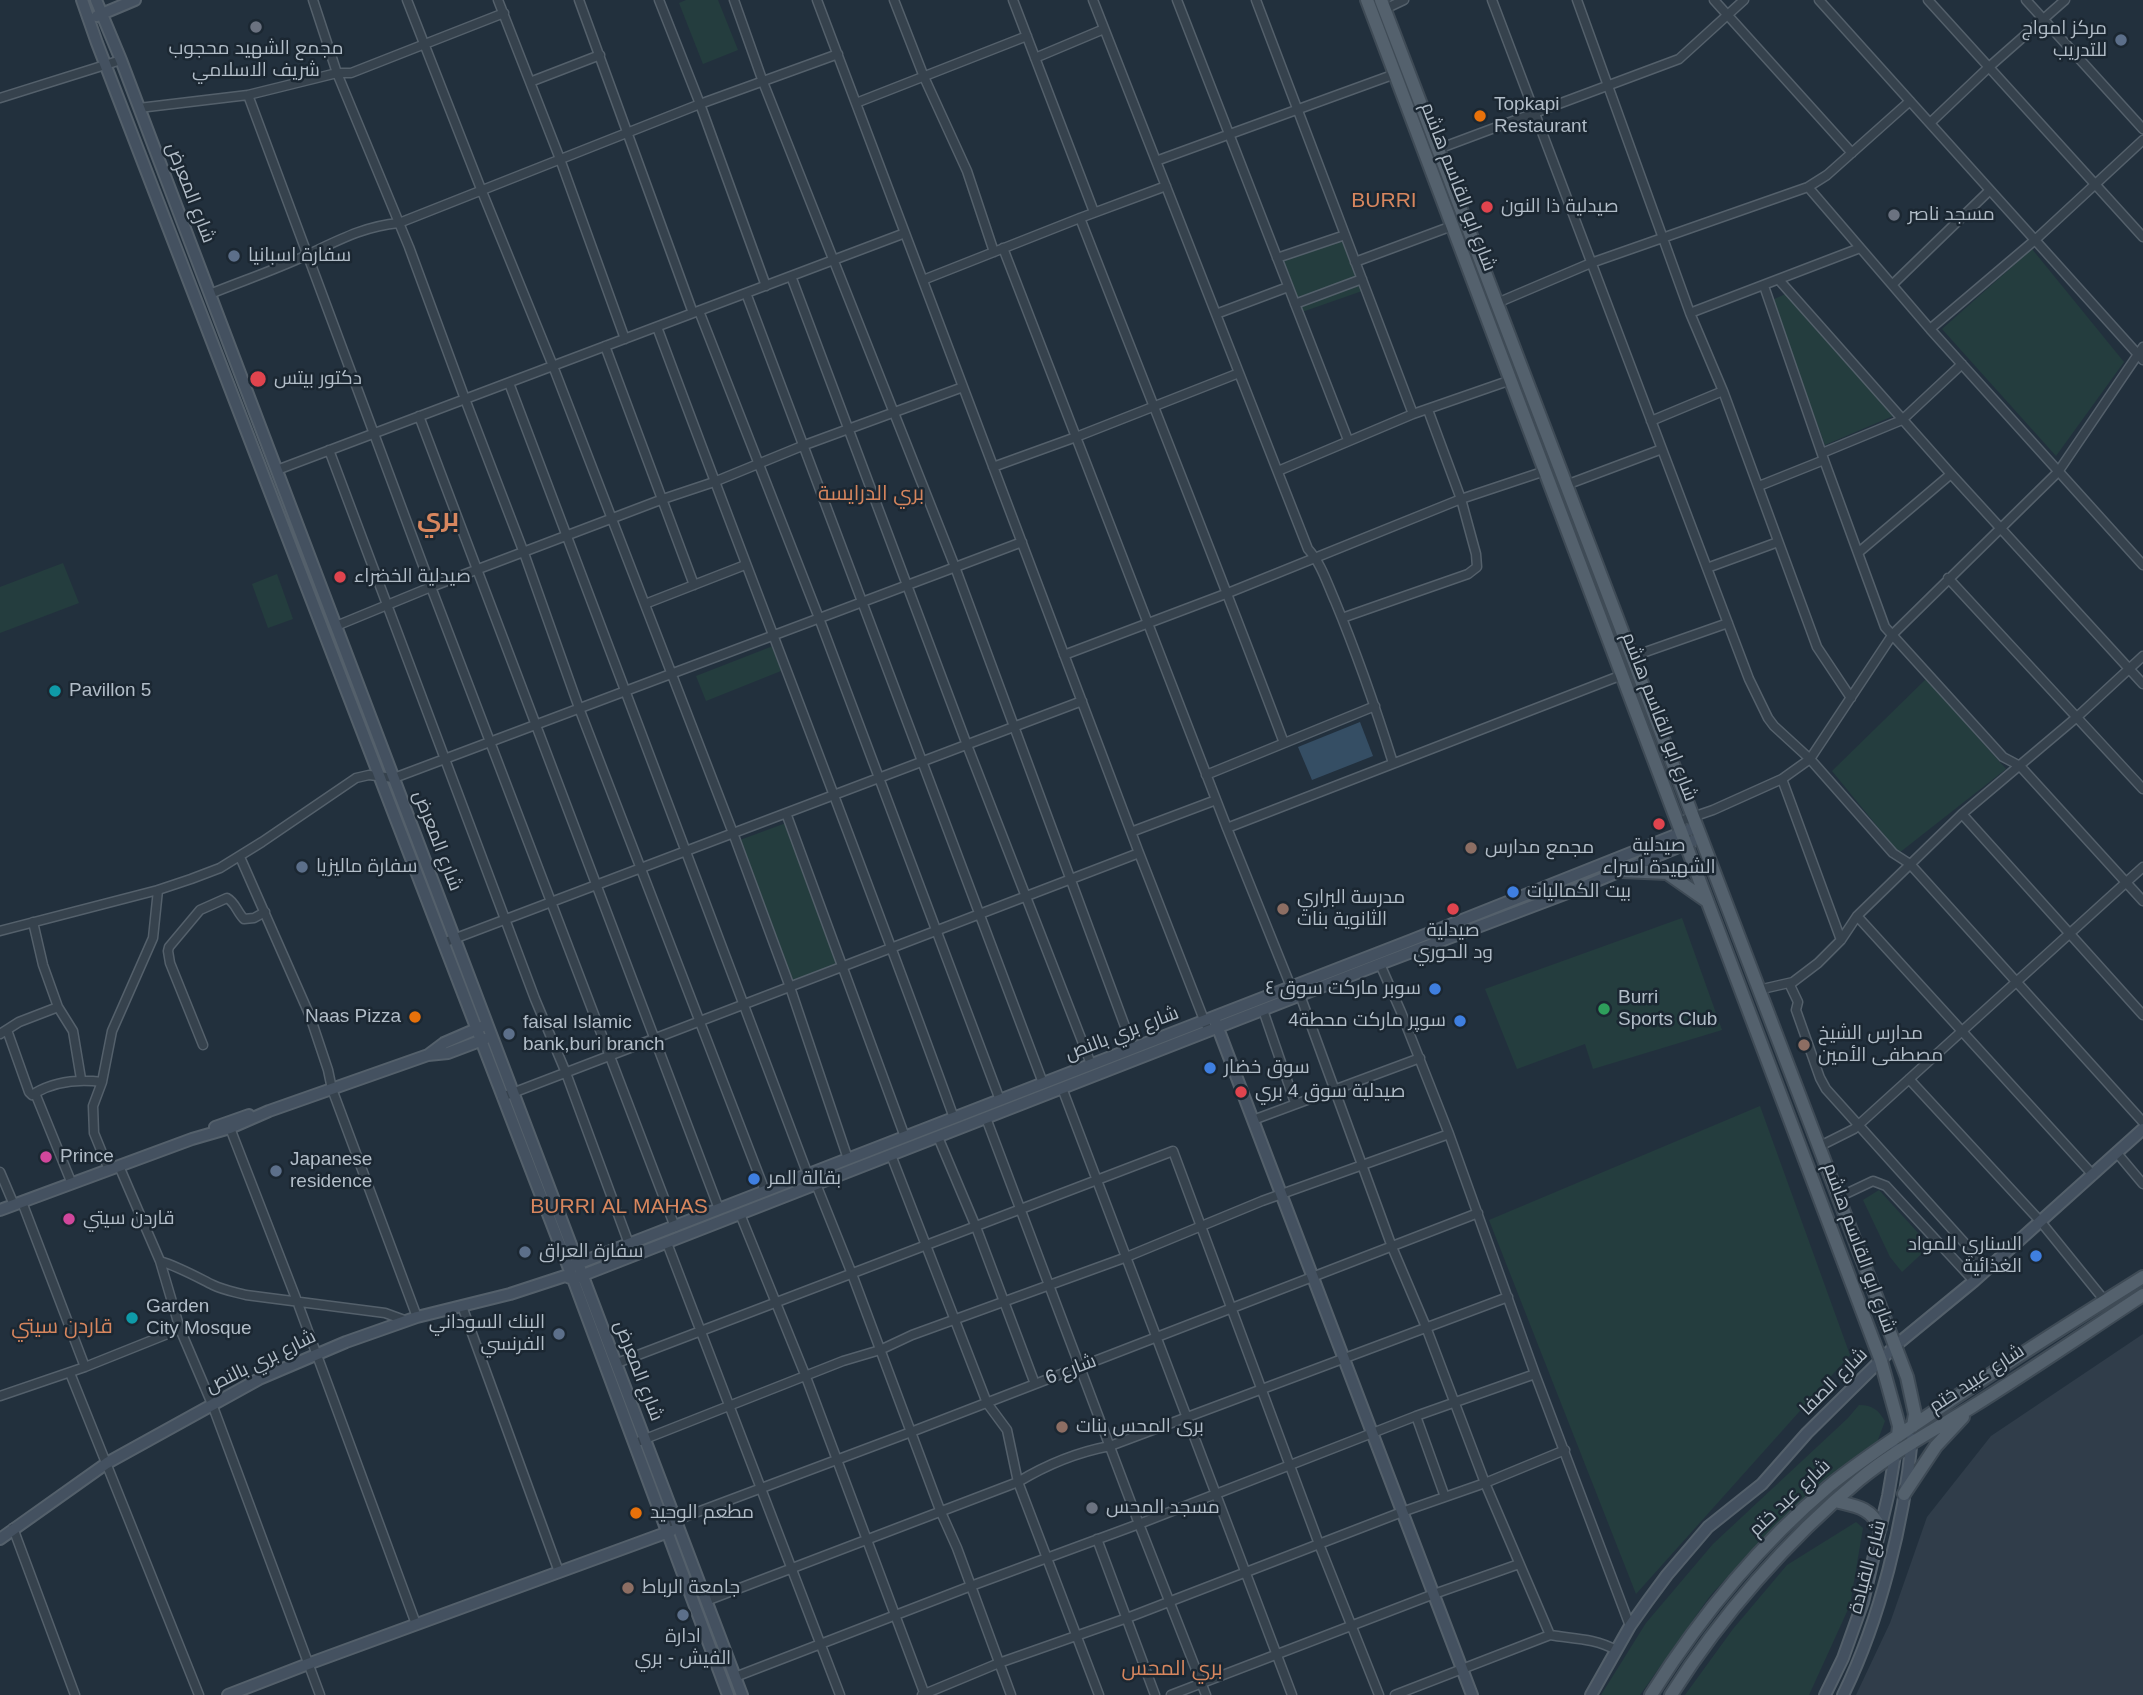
<!DOCTYPE html>
<meta charset="utf-8">
<style>
body{margin:0}
canvas{display:block;background:#22303d}
</style>
<canvas width="2143" height="1695"></canvas>
<script>
const g = document.querySelector('canvas').getContext('2d');
g.lineJoin = 'round';
function fill(path, color) {
  g.fillStyle = color;
  g.fill(path, 'evenodd');
}
function stroke(path, color, width, dash) {
  g.strokeStyle = color;
  g.lineWidth = width;
  g.lineCap = dash ? 'butt' : 'round';
  g.setLineDash(dash || []);
  g.stroke(path);
}
function write(font, color, halo, rows, align = 'center') {
  g.font = font + ' Helvetica,Cairo,sans-serif';
  g.lineWidth = 5;
  g.setLineDash([]);
  g.textBaseline = 'middle';
  g.strokeStyle = halo;
  g.fillStyle = color;
  for (const [text, x, y, turn = 0] of rows) {
    g.save();
    g.translate(x, y);
    g.rotate((+turn || 0) * Math.PI / 180);
    g.textAlign = isNaN(turn) ? turn : align;
    if (halo) g.strokeText(text, 0, 0);
    g.fillText(text, 0, 0);
    g.restore();
  }
}
fill(new Path2D(`
 M 2143,1334 L 2143,1695 L 1856,1695 L 1890,1623 L 1927,1517 L 1991,1436 Z`), '#303d4a');
fill(new Path2D(`
 M 686,0 L 718,0 L 738,50 L 703,64 L 679,3 Z
 M 1346,236 L 1365,290 L 1302,312 L 1283,260 Z
 M 2032,249 L 2124,362 L 2056,456 L 1942,329 Z
 M 1788,293 L 1893,416 L 1825,445 L 1772,300 Z
 M 63,563 L 79,603 L 0,633 L 0,587 Z
 M 277,574 L 293,619 L 268,628 L 252,584 Z
 M 773,646 L 781,671 L 706,701 L 696,676 Z
 M 1926,679 L 2006,769 L 1899,853 L 1832,771 Z
 M 786,823 L 839,964 L 793,982 L 740,840 Z
 M 1682,918 L 1722,1030 L 1593,1069 L 1585,1044 L 1517,1069 L 1485,989 Z
 M 1760,1106 L 1850,1355 L 1636,1594 L 1489,1220 Z
 M 1879,1190 L 1930,1246 L 1902,1272 L 1890,1257 L 1863,1200 Z
 M 1859,1405 C 1873,1405 1878,1410 1885,1421 L 1876,1445 L 1797,1505 L 1775,1525 L 1710,1596 L 1640,1695 L 1601,1695 L 1646,1623 L 1713,1544 L 1848,1418 Z
 M 1856,1522 L 1863,1528 L 1850,1605 L 1809,1695 L 1685,1695 L 1733,1629 L 1787,1565 Z`), '#243d3e');
fill(new Path2D(`
 M 1360,722 L 1373,756 L 1312,780 L 1298,747 Z`), '#354e64');
const street = new Path2D(`
 M 313,0 L 337,73 L 409,247 L 465,399 L 524,553 L 579,708 L 765,1191
 M 407,0 L 481,189 L 553,366 L 733,833 L 790,987 L 848,1159
 M 498,0 L 560,159 L 625,339
 M 579,0 L 693,313
 M 659,0 L 700,104 L 766,286
 M 734,0 L 763,82 L 955,567 L 1133,1048
 M 817,0 L 1139,853 L 1206,1025
 M 894,0 L 924,77 L 967,171 L 994,252
 M 1013,0 L 1094,212
 M 1093,0 L 1308,549 C 1321,563 1327,583 1335,601 C 1357,654 1376,709 1393,763
 M 1177,0 L 1348,440
 M 1256,0 L 1413,414
 M 1492,0 L 1749,679 L 1768,718 L 1774,726 L 1810,759 L 1893,853 L 1910,864 L 2143,1122
 M 1577,0 L 1690,313 L 1723,391 L 1817,647 L 1851,698
 M 1714,0 L 1852,153
 M 1819,0 L 2143,360
 M 1928,0 L 2143,237
 M 2026,0 L 2143,129
 M 1385,9 L 1404,0
 M 1035,58 L 1104,29
 M 530,82 L 600,55
 M 248,95 L 431,587 L 675,1227
 M 0,98 L 121,60
 M 856,103 L 1027,36
 M 139,108 L 248,95 L 337,73 L 351,73 L 504,13
 M 1930,123 L 1989,67 L 2065,0
 M 1438,149 L 1679,59 L 1744,0
 M 1156,161 L 1395,74
 M 1808,187 L 1930,329 L 2143,565
 M 1080,218 C 1148,393 1218,567 1284,743
 M 1003,248 L 1227,828 L 1291,987 L 1300,995 L 1392,1247 L 1426,1327 L 1485,1483 L 1550,1635
 M 1277,258 L 1345,235
 M 1355,262 L 1452,226
 M 791,276 L 967,745 L 1091,1064
 M 923,280 L 1080,218 L 1166,186
 M 1779,280 L 1951,474 L 2143,684
 M 1893,284 L 1990,190
 M 1764,286 L 1824,460 L 1885,627 L 2003,757 L 2020,766 L 2143,901
 M 746,293 L 1043,1083
 M 210,294 C 242,281 275,270 307,255 C 337,241 364,226 399,223 L 700,104 L 838,54
 M 1497,303 L 1591,263 L 1808,187 L 1827,175 L 1910,101
 M 1295,304 L 1362,279
 M 699,311 L 819,618 L 1000,1100
 M 1690,313 L 1860,248
 M 1216,314 L 1288,287
 M 657,327 C 755,591 858,853 954,1118
 M 1930,329 L 2035,240 L 2143,140
 M 605,346 L 694,585
 M 509,383 L 808,1175
 M 419,416 L 719,1209
 M 1651,421 L 1723,391
 M 329,450 L 535,999 L 566,1073 L 629,1244
 M 1822,453 L 1902,420 L 1962,364
 M 993,467 L 1076,437 L 1239,373
 M 277,470 L 905,233
 M 1278,471 L 1413,414 L 1511,380
 M 1566,485 L 1662,449
 M 1759,486 L 1824,460
 M 1859,552 L 1951,474
 M 1707,568 L 1778,542
 M 1948,578 L 2143,789
 M 645,604 L 745,565
 M 1342,618 L 1468,574 L 1477,567 L 1476,554 L 1461,499 L 1428,410
 M 336,626 L 431,587 L 663,499 L 714,482 L 802,446 L 963,387
 M 1064,655 L 1228,593 L 1461,499 L 1545,471
 M 1631,657 L 1728,623
 M 1206,775 L 1375,706
 M 1782,779 L 1841,940
 M 786,813 L 905,1137
 M 1962,814 L 2143,1015
 M 1678,822 L 1713,810 L 1782,779 L 1810,759 L 1893,634 L 2058,472 L 2143,347
 M 1227,828 L 1622,675
 M 1131,832 L 1216,800
 M 240,857 L 310,1016 L 328,1070 L 332,1089 L 417,1317
 M 1857,916 L 2093,1175
 M 33,922 L 43,965 L 58,1007 L 73,1031 L 81,1079
 M 0,931 L 158,890 L 191,879 L 220,868 L 262,842 L 356,778 L 369,775 L 394,778 L 1022,542
 M 443,943 L 1082,701
 M 1380,964 L 1401,1012 L 1449,1134 L 1535,1374 L 1630,1626
 M 1789,983 L 1798,1002 L 1796,1010 L 1820,1078 L 1826,1089 L 1988,1269
 M 1758,990 L 1793,982 L 1818,963 L 1841,940 L 1857,916 L 1962,814 L 2077,717 L 2143,656
 M 1263,1010 L 1295,1103
 M 7,1030 L 29,1092 L 32,1095 L 35,1093 L 72,1184
 M 0,1034 L 19,1022 L 58,1007
 M 203,1045 L 170,963 L 168,951 L 169,947 L 200,910 L 227,898 C 235,902 237,912 244,919 L 254,918 L 265,912
 M 1909,1079 L 2041,1222 L 2105,1301
 M 1062,1088 L 1292,1695
 M 35,1093 C 56,1081 79,1079 102,1082
 M 502,1097 L 1139,853
 M 986,1118 L 1139,1524 L 1206,1695
 M 1253,1120 L 1420,1058
 M 230,1128 L 297,1301 L 416,1624
 M 938,1137 L 976,1227 L 1035,1384
 M 1818,1147 L 1854,1129 L 2143,867
 M 2117,1153 L 2143,1184
 M 891,1155 L 987,1403 L 1007,1430 L 1018,1482 L 1099,1695
 M 119,1166 L 160,1261 L 180,1329 L 212,1404 L 320,1695
 M 109,1170 L 94,1133 L 93,1106 L 102,1082 L 112,1031 L 153,938 L 158,890
 M 0,1172 L 14,1205
 M 816,1184 L 852,1274 L 940,1510 L 957,1548 L 1011,1695
 M 1837,1198 L 1873,1181 L 1886,1186 L 1974,1281
 M 22,1202 L 85,1367 L 180,1329
 M 740,1214 L 806,1377 L 925,1695
 M 667,1243 L 840,1695
 M 160,1261 C 179,1267 195,1276 213,1285 C 223,1290 235,1292 246,1295 L 385,1313 L 407,1321
 M 462,1306 L 559,1572
 M 617,1363 L 1173,1151 L 1319,1544 L 1379,1695
 M 70,1373 L 199,1695
 M 0,1396 L 85,1367
 M 1416,1416 L 1445,1497
 M 640,1441 L 843,1361 L 880,1350 L 912,1335 L 1124,1258 L 1262,1201 L 1449,1134
 M 671,1522 L 911,1432 L 1478,1213
 M 13,1528 L 75,1695
 M 1097,1539 L 1155,1695
 M 706,1601 L 1018,1482 C 1046,1465 1078,1452 1110,1446 L 1508,1297
 M 735,1677 L 971,1586 L 1139,1524 L 1416,1416 L 1535,1374
 M 922,1695 L 999,1663 L 1127,1618 L 1402,1512 L 1485,1483 L 1565,1450
 M 1171,1695 L 1434,1594 L 1519,1564
 M 1395,1695 L 1550,1635 C 1574,1639 1594,1638 1616,1650`);
const secondary = new Path2D(`
 M 82,0 L 97,43 L 573,1279 L 728,1695
 M 96,0 L 121,60 L 742,1695
 M 97,16 L 135,0
 M 1216,1023 L 1472,1695
 M 428,1055 L 444,1043 L 481,1027
 M 215,1127 L 249,1115
 M 0,1210 L 192,1139 L 230,1128 L 269,1111 L 428,1055 L 448,1053 L 485,1039
 M 572,1266 L 1412,940 L 1696,827
 M 0,1539 L 107,1463 L 259,1379 L 346,1342 L 417,1317 L 510,1294 L 565,1276 L 573,1279 L 1380,964 L 1570,892 L 1700,838
 M 228,1695 L 308,1664 L 671,1531
 M 1591,1695 L 1630,1626 L 1647,1602 L 1667,1575 L 1708,1527 L 1762,1484 L 1807,1433 L 1895,1346 L 1974,1281 L 2143,1129
 M 1825,1695 L 1843,1658 L 1863,1602 L 1888,1496 L 1896,1449
 M 1843,1695 C 1880,1620 1904,1522 1912,1439`);
const primary = new Path2D(`
 M 1367,0 L 1881,1361 L 1899,1426 L 1898,1436
 M 1381,0 L 1907,1377 L 1915,1414 L 1913,1426
 M 1622,871 L 1667,873 L 1707,901
 M 1904,1494 L 1936,1446 L 1963,1417
 M 1835,1501 C 1855,1506 1871,1507 1880,1528
 M 1651,1695 C 1700,1617 1759,1545 1829,1486 C 1861,1460 1895,1438 1929,1415 C 1999,1368 2071,1322 2143,1277
 M 1671,1695 C 1720,1617 1788,1539 1859,1480 C 1893,1452 1932,1431 1970,1408 C 2028,1372 2085,1333 2143,1295`);
stroke(street, '#54606b', 11);
stroke(secondary, '#54606b', 14);
stroke(primary, '#3f4b56', 16);
stroke(street, '#36424d', 8);
stroke(secondary, '#445160', 10);
stroke(primary, '#54616d', 12);
for (const [x, y, r, color] of [
 [256,27,7,"#6b7280"],
 [2121,40,7,"#5c6f8a"],
 [1480,116,7,"#e8710a"],
 [1487,207,7,"#e0444e"],
 [1894,215,7,"#6b7280"],
 [234,256,7,"#5c6f8a"],
 [258,379,9,"#e0444e"],
 [340,577,7,"#e0444e"],
 [55,691,7,"#0f9aa8"],
 [1659,824,7,"#e0444e"],
 [1471,848,7,"#8d6e63"],
 [302,867,7,"#5c6f8a"],
 [1513,892,7,"#3f7fe0"],
 [1283,909,7,"#8d6e63"],
 [1453,909,7,"#e0444e"],
 [1435,989,7,"#3f7fe0"],
 [1604,1009,7,"#2e9e5b"],
 [415,1017,7,"#e8710a"],
 [1460,1021,7,"#3f7fe0"],
 [509,1034,7,"#5c6f8a"],
 [1804,1045,7,"#8d6e63"],
 [1210,1068,7,"#3f7fe0"],
 [1241,1092,7,"#e0444e"],
 [46,1157,7,"#d1479c"],
 [276,1171,7,"#5c6f8a"],
 [754,1179,7,"#3f7fe0"],
 [69,1219,7,"#d1479c"],
 [525,1252,7,"#5c6f8a"],
 [2036,1256,7,"#3f7fe0"],
 [132,1318,7,"#0f9aa8"],
 [559,1334,7,"#5c6f8a"],
 [1062,1427,7,"#8d6e63"],
 [1092,1508,7,"#6b7280"],
 [636,1513,7,"#e8710a"],
 [628,1588,7,"#8d6e63"],
 [683,1615,7,"#5c6f8a"]
]) {
  const dot = new Path2D();
  dot.arc(x, y, r, 0, 2 * Math.PI);
  g.fillStyle = color;
  g.fill(dot);
  stroke(dot, '#1b2732', 2.5);
}
write('19px', '#b2bdc8', '#1b2732', [
 ["مركز امواج",2107,29,"right"],
 ["للتدريب",2107,51,"right"],
 ["مجمع الشهيد محجوب",256,49,"center"],
 ["شريف الاسلامي",256,71,"center"],
 ["Topkapi",1494,105],
 ["Restaurant",1494,127],
 ["صيدلية ذا النون",1501,207],
 ["مسجد ناصر",1908,215],
 ["سفارة اسبانيا",248,256],
 ["دكتور بيتس",274,379],
 ["صيدلية الخضراء",354,577],
 ["Pavillon 5",69,691],
 ["صيدلية",1659,846,"center"],
 ["الشهيدة اسراء",1659,868,"center"],
 ["مجمع مدارس",1485,848],
 ["سفارة ماليزيا",316,867],
 ["بيت الكماليات",1527,892],
 ["مدرسة البراري",1297,898],
 ["الثانوية بنات",1297,920],
 ["صيدلية",1453,931,"center"],
 ["ود الحوري",1453,953,"center"],
 ["سوبر ماركت سوق ٤",1421,989,"right"],
 ["Burri",1618,998],
 ["Sports Club",1618,1020],
 ["Naas Pizza",401,1017,"right"],
 ["سوپر مارکت محطة4",1446,1021,"right"],
 ["faisal Islamic",523,1023],
 ["bank,buri branch",523,1045],
 ["مدارس الشيخ",1818,1034],
 ["مصطفى الأمين",1818,1056],
 ["سوق خضار",1224,1068],
 ["صيدلية سوق 4 بري",1255,1092],
 ["Prince",60,1157],
 ["Japanese",290,1160],
 ["residence",290,1182],
 ["بقالة المر",768,1179],
 ["قاردن سيتي",83,1219],
 ["السناري للمواد",2022,1245,"right"],
 ["الغذائية",2022,1267,"right"],
 ["سفارة العراق",539,1252],
 ["Garden",146,1307],
 ["City Mosque",146,1329],
 ["البنك السوداني",545,1323,"right"],
 ["الفرنسي",545,1345,"right"],
 ["برى المحس بنات",1076,1427],
 ["مسجد المحس",1106,1508],
 ["مطعم الوحيد",650,1513],
 ["جامعة الرباط",642,1588],
 ["ادارة",683,1637,"center"],
 ["الفيش - بري",683,1659,"center"]
], 'left');
write('19px', '#b2bdc8', '#1b2732', [
 ["شارع ابو القاسم هاشم",1458,187,69],
 ["شارع المعرض",190,193,69],
 ["شارع ابو القاسم هاشم",1659,717,69],
 ["شارع المعرض",437,841,69],
 ["شارع بري بالنص",1122,1034,-21],
 ["شارع ابو القاسم هاشم",1859,1248,70],
 ["شارع بري بالنص",261,1362,-26],
 ["شارع 6",1071,1370,-21],
 ["شارع المعرض",638,1371,69],
 ["شارع عبيد ختم",1977,1379,-33],
 ["شارع الصفا",1834,1382,-45],
 ["شارع عبد ختم",1790,1498,-43],
 ["شارع القيادة",1868,1567,-75]
]);
write('21px', '#d7865e', '#1b2732', [
 ["BURRI",1384,201],
 ["بري الدرايسة",871,494],
 ["BURRI AL MAHAS",619,1207],
 ["قاردن سيتي",62,1327],
 ["بري المحس",1172,1669]
]);
write('bold 26px', '#d7865e', '#1b2732', [
 ["بري",438,519]
]);
</script>
